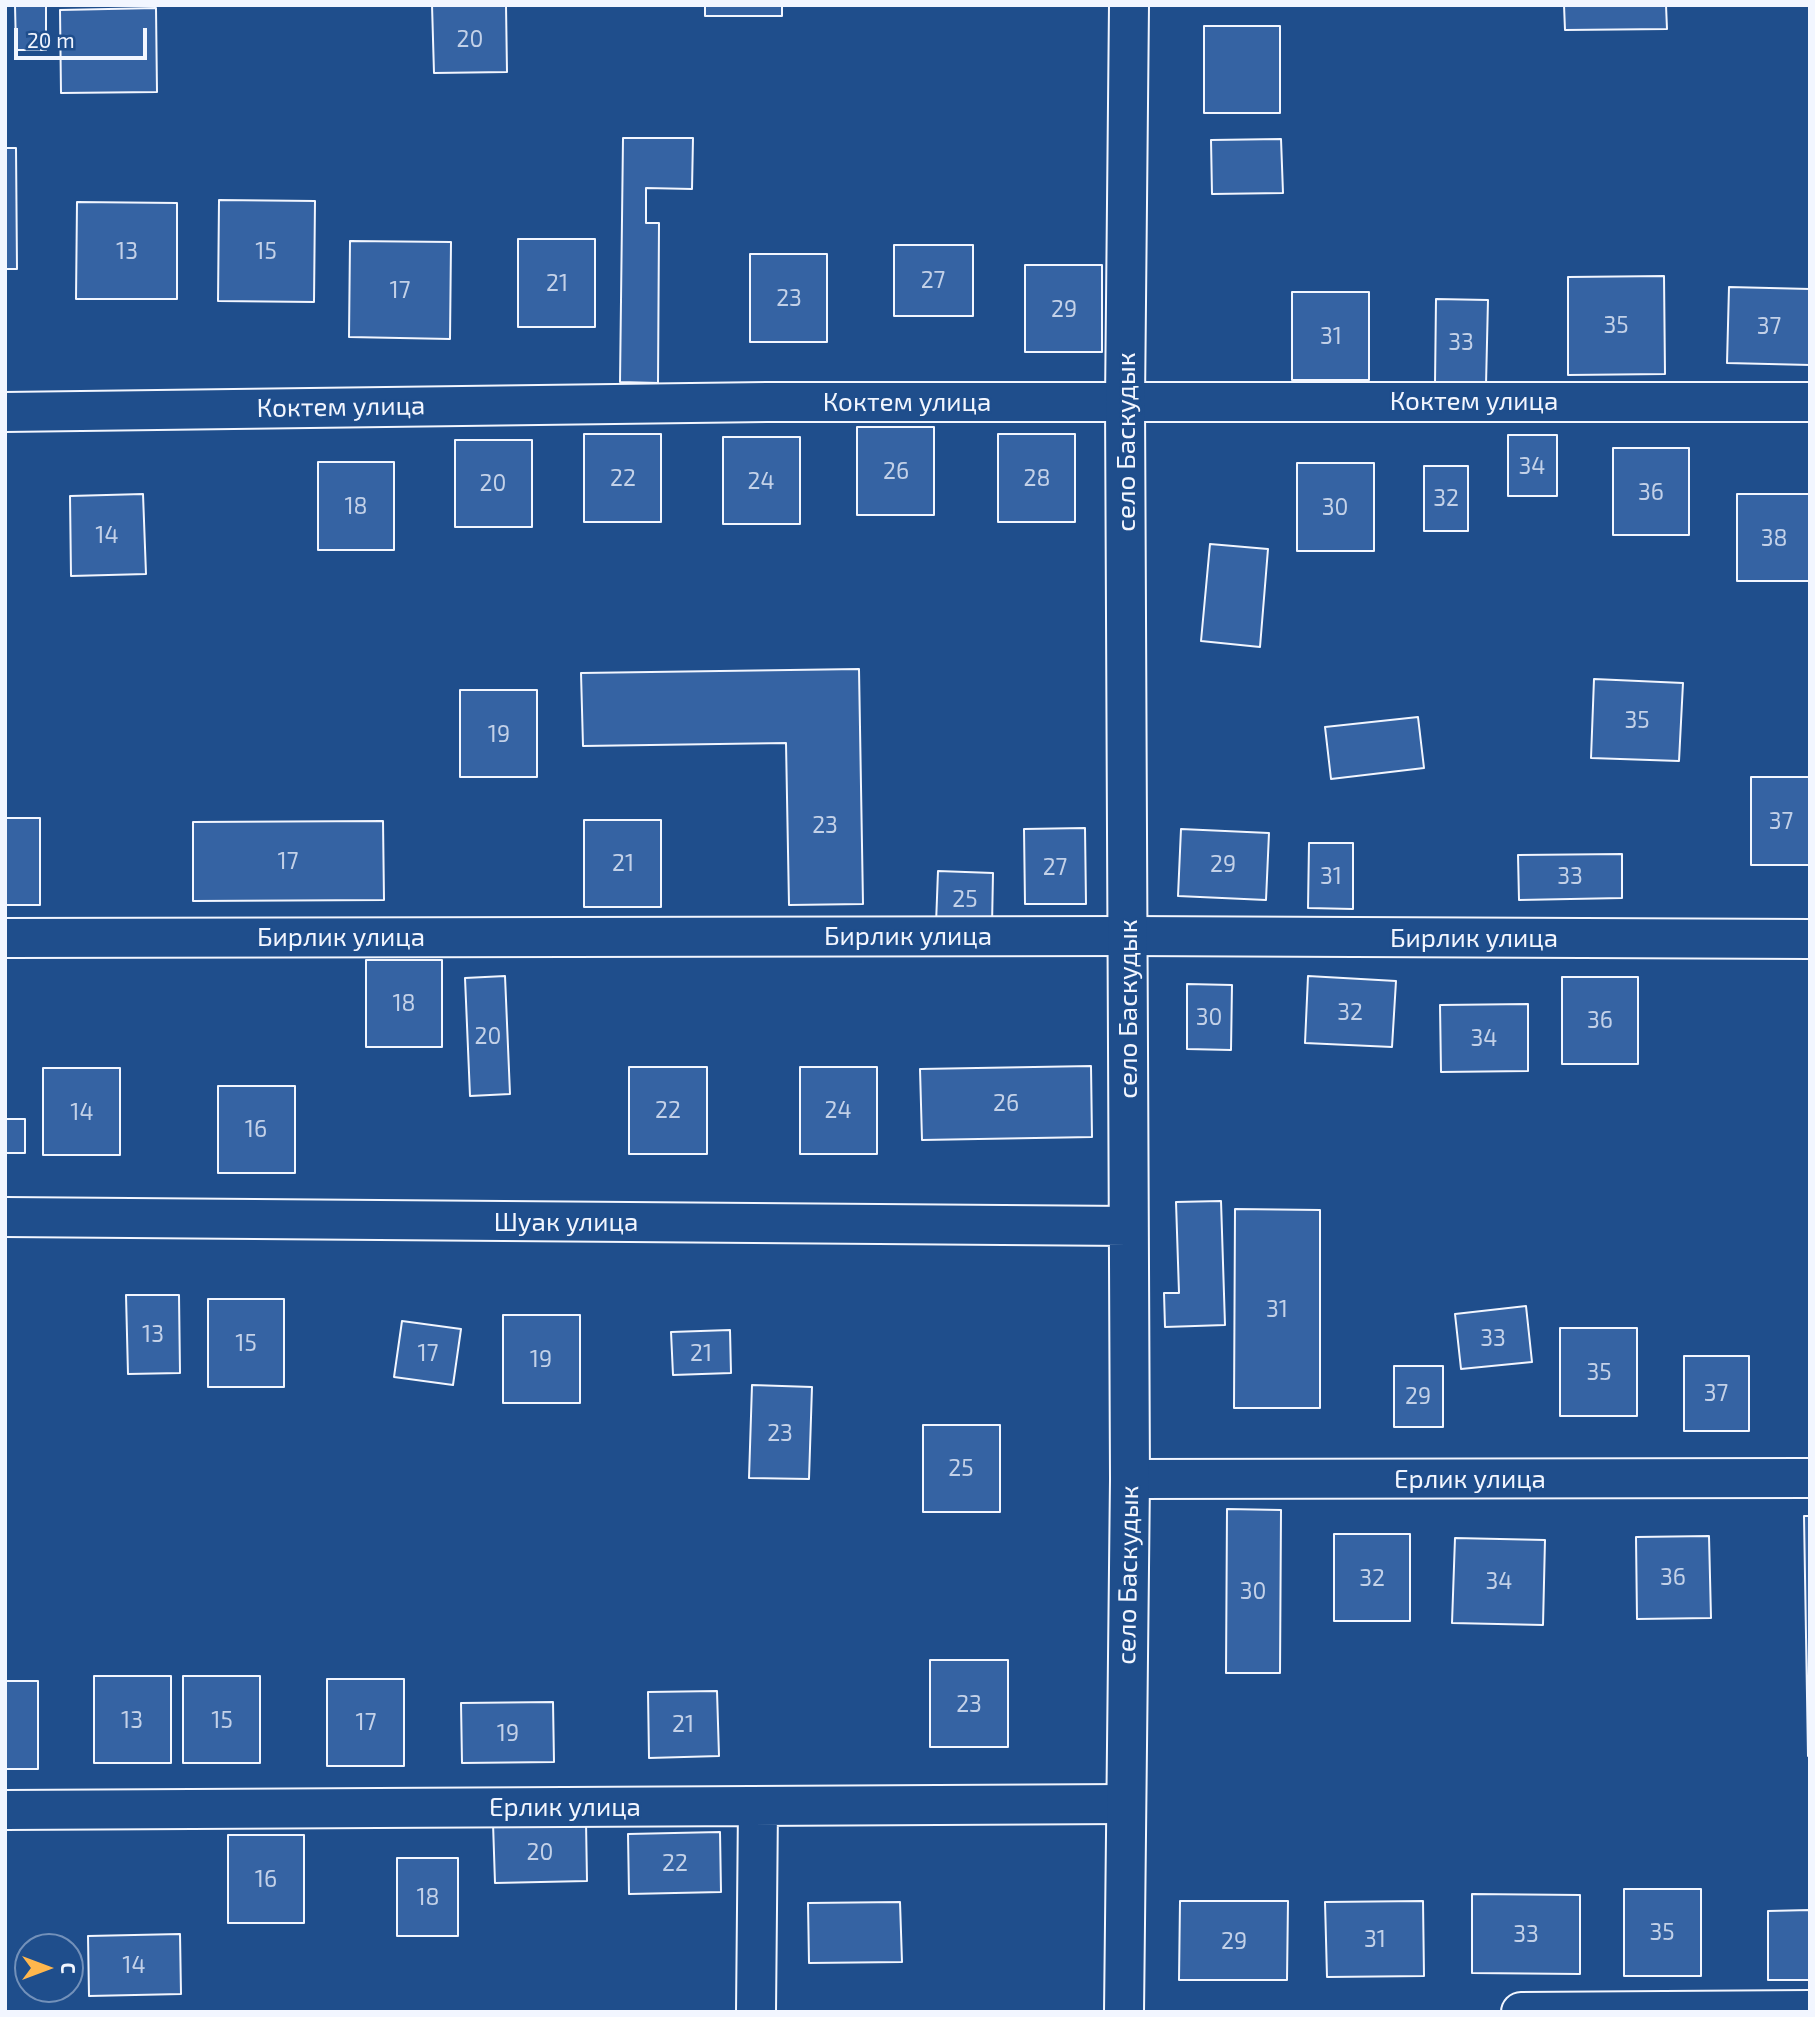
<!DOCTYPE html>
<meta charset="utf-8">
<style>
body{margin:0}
#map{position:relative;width:1815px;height:2017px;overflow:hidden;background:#1f4e8c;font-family:"Exo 2",sans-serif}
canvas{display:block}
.frame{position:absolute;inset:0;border:7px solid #f2f6ff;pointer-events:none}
.north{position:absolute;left:14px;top:1933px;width:70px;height:70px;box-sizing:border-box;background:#1f4e8c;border:2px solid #7391ba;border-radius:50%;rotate:90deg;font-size:19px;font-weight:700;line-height:28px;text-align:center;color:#f2f6ff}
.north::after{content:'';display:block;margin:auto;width:24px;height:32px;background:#ffb74d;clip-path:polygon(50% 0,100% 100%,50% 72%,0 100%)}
.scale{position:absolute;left:14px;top:28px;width:133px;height:32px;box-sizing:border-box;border:4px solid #f2f6ff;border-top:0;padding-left:9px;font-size:21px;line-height:24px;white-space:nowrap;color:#f2f6ff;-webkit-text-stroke:5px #1f4e8c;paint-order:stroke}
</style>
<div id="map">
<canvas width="1815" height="2017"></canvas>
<div class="frame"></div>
<div class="north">С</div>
<div class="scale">20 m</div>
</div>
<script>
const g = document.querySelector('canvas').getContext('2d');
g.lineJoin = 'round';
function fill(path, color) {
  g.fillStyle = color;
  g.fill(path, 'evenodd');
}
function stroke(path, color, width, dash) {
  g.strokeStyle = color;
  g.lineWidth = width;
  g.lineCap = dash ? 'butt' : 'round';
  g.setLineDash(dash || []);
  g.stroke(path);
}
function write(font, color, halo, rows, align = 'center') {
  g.font = font + ' "Exo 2",sans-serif';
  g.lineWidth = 5;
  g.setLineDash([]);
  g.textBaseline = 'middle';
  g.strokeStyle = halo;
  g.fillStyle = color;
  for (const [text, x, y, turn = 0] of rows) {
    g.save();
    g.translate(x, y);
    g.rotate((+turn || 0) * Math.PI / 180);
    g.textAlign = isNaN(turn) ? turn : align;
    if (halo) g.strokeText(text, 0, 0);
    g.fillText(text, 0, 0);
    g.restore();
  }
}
const building = new Path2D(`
 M 15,5 L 46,5 L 46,50 L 16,50 Z
 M 432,5 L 506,5 L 507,72 L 434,73 Z
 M 705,5 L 782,5 L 782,16 L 705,16 Z
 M 1564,5 L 1666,5 L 1667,29 L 1565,30 Z
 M 156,8 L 157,92 L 61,93 L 60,10 Z
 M 1204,26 L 1280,26 L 1280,113 L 1204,113 Z
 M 623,138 L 693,138 L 692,189 L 646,188 L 646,223 L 659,223 L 658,383 L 620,382 Z
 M 1281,139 L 1283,193 L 1212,194 L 1211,140 Z
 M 5,148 L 16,148 L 17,269 L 5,269 Z
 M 219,200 L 315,201 L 314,302 L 218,301 Z
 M 77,202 L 177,203 L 177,299 L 76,299 Z
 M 518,239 L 595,239 L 595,327 L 518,327 Z
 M 350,241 L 451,242 L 450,339 L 349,337 Z
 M 894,245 L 973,245 L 973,316 L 894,316 Z
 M 750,254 L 827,254 L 827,342 L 750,342 Z
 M 1025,265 L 1102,265 L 1102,352 L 1025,352 Z
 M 1664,276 L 1665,374 L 1568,375 L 1568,277 Z
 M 1729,287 L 1810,289 L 1810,365 L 1727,363 Z
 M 1292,292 L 1369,292 L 1369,380 L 1292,380 Z
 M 1436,299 L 1488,300 L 1486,385 L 1435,384 Z
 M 857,427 L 934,427 L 934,515 L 857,515 Z
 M 584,434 L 661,434 L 661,522 L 584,522 Z
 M 998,434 L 1075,434 L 1075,522 L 998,522 Z
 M 1508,435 L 1557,435 L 1557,496 L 1508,496 Z
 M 723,437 L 800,437 L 800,524 L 723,524 Z
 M 455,440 L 532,440 L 532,527 L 455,527 Z
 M 1613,448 L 1689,448 L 1689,535 L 1613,535 Z
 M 318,462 L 394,462 L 394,550 L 318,550 Z
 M 1297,463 L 1374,463 L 1374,551 L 1297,551 Z
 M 1424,466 L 1468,466 L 1468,531 L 1424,531 Z
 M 143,494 L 146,574 L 71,576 L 70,496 Z
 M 1737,494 L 1810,494 L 1810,581 L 1737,581 Z
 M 1210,544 L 1268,549 L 1260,647 L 1201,641 Z
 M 859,669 L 863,904 L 789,905 L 786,743 L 583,746 L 581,673 Z
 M 1594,679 L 1683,683 L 1679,761 L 1591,758 Z
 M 460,690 L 537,690 L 537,777 L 460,777 Z
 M 1418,717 L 1424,768 L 1331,779 L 1325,727 Z
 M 1751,777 L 1810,777 L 1810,865 L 1751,865 Z
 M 5,818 L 40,818 L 40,905 L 5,905 Z
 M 584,820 L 661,820 L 661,907 L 584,907 Z
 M 383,821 L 384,900 L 193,901 L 193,822 Z
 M 1085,828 L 1086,904 L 1025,904 L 1024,829 Z
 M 1181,829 L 1269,833 L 1266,900 L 1178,896 Z
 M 1309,843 L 1353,843 L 1353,909 L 1308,908 Z
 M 1622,854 L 1622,898 L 1519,900 L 1518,855 Z
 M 938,871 L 993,873 L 992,926 L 936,924 Z
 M 366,960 L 442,960 L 442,1047 L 366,1047 Z
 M 505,976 L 510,1094 L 470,1096 L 465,978 Z
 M 1308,976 L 1396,981 L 1392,1047 L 1305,1043 Z
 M 1562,977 L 1638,977 L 1638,1064 L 1562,1064 Z
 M 1187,984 L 1232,985 L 1231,1050 L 1187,1049 Z
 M 1528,1004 L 1528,1071 L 1441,1072 L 1440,1005 Z
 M 1091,1066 L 1092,1137 L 922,1140 L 920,1069 Z
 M 629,1067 L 707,1067 L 707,1154 L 629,1154 Z
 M 800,1067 L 877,1067 L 877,1154 L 800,1154 Z
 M 43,1068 L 120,1068 L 120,1155 L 43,1155 Z
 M 218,1086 L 295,1086 L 295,1173 L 218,1173 Z
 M 5,1119 L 25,1119 L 25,1153 L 5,1153 Z
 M 1221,1201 L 1225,1325 L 1165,1327 L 1164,1293 L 1179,1293 L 1176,1202 Z
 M 1235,1209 L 1320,1210 L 1320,1408 L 1234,1408 Z
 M 126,1295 L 179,1295 L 180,1373 L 128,1374 Z
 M 208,1299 L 284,1299 L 284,1387 L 208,1387 Z
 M 1526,1306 L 1532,1362 L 1461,1369 L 1455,1314 Z
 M 503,1315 L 580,1315 L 580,1403 L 503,1403 Z
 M 402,1321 L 461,1329 L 453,1385 L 394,1377 Z
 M 1560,1328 L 1637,1328 L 1637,1416 L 1560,1416 Z
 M 730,1330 L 731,1373 L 673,1375 L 671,1332 Z
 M 1684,1356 L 1749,1356 L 1749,1431 L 1684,1431 Z
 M 1394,1366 L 1443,1366 L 1443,1427 L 1394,1427 Z
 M 752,1385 L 812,1387 L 809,1479 L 749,1478 Z
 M 923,1425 L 1000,1425 L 1000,1512 L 923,1512 Z
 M 1227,1509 L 1281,1510 L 1280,1673 L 1226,1673 Z
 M 1804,1516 L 1810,1516 L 1808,1756 Z
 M 1334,1534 L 1410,1534 L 1410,1621 L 1334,1621 Z
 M 1709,1536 L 1711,1618 L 1637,1619 L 1636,1537 Z
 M 1455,1538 L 1545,1540 L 1543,1625 L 1452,1623 Z
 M 930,1660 L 1008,1660 L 1008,1747 L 930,1747 Z
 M 94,1676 L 171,1676 L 171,1763 L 94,1763 Z
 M 183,1676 L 260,1676 L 260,1763 L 183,1763 Z
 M 327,1679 L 404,1679 L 404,1766 L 327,1766 Z
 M 5,1681 L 38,1681 L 38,1769 L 5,1769 Z
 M 717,1691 L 719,1756 L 649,1758 L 648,1692 Z
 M 553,1702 L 554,1762 L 462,1763 L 461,1703 Z
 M 586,1821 L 587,1881 L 495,1883 L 493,1823 Z
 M 720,1832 L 721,1892 L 629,1894 L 628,1834 Z
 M 228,1835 L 304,1835 L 304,1923 L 228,1923 Z
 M 397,1858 L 458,1858 L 458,1936 L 397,1936 Z
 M 1624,1889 L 1701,1889 L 1701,1976 L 1624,1976 Z
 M 1472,1894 L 1580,1895 L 1580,1974 L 1472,1973 Z
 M 1180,1901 L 1288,1901 L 1287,1980 L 1179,1980 Z
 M 1423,1901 L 1424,1976 L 1327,1977 L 1325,1902 Z
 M 900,1902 L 902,1962 L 809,1963 L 808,1903 Z
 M 1810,1910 L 1810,1980 L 1768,1980 L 1768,1911 Z
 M 180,1934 L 181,1994 L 89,1996 L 88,1936 Z`);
fill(building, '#3563a3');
stroke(building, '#f2f6ff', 2);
const street = new Path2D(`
 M 5,412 L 767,402 L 1810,402
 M 5,938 L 1128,936 L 1810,939
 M 1130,1479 L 1810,1478
 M 5,1810 L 1125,1804
 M 756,2012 L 758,1806
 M 1521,2012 L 1810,2010`);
const secondary = new Path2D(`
 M 5,1217 L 1128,1226
 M 1124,2012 L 1130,1479 L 1125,401 L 1129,5`);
stroke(street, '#f2f6ff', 42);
stroke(secondary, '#f2f6ff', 42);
stroke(street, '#1f4e8c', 38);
stroke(secondary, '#1f4e8c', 38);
write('23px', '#c3d1e8', null, [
 ["20",470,39],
 ["13",127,251],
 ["15",266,251],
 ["27",933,280],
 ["21",557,283],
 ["17",400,290],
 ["23",789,298],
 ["29",1064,309],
 ["35",1616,325],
 ["37",1769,326],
 ["31",1331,336],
 ["33",1461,342],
 ["34",1532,466],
 ["26",896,471],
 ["22",623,478],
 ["28",1037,478],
 ["24",761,481],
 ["20",493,483],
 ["36",1651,492],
 ["32",1446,498],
 ["18",356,506],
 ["30",1335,507],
 ["14",107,535],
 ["38",1774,538],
 ["35",1637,720],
 ["19",499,734],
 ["37",1781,821],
 ["23",825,825],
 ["17",288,861],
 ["21",623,863],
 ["29",1223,864],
 ["27",1055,867],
 ["31",1331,876],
 ["33",1570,876],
 ["25",965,899],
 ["18",404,1003],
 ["32",1350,1012],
 ["30",1209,1017],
 ["36",1600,1020],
 ["20",488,1036],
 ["34",1484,1038],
 ["26",1006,1103],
 ["22",668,1110],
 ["24",838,1110],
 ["14",82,1112],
 ["16",256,1129],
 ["31",1277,1309],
 ["13",153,1334],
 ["33",1493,1338],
 ["15",246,1343],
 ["17",428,1353],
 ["21",701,1353],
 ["19",541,1359],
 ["35",1599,1372],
 ["37",1716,1393],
 ["29",1418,1396],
 ["23",780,1433],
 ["25",961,1468],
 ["36",1673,1577],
 ["32",1372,1578],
 ["34",1499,1581],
 ["30",1253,1591],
 ["23",969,1704],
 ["13",132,1720],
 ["15",222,1720],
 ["17",366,1722],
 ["21",683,1724],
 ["19",508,1733],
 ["20",540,1852],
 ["22",675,1863],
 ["16",266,1879],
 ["18",428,1897],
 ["35",1662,1932],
 ["33",1526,1934],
 ["31",1375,1939],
 ["29",1234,1941],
 ["14",134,1965]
]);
write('26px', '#f2f6ff', '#1f4e8c', [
 ["Коктем улица",1474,401],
 ["Коктем улица",907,402],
 ["Коктем улица",341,407,-1],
 ["село Баскудык",1126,442,-90],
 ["Бирлик улица",908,936],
 ["Бирлик улица",341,937],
 ["Бирлик улица",1474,938],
 ["село Баскудык",1128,1009,-90],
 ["Шуак улица",566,1222],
 ["Ерлик улица",1470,1479],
 ["село Баскудык",1128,1575,-89],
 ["Ерлик улица",565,1807]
]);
</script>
